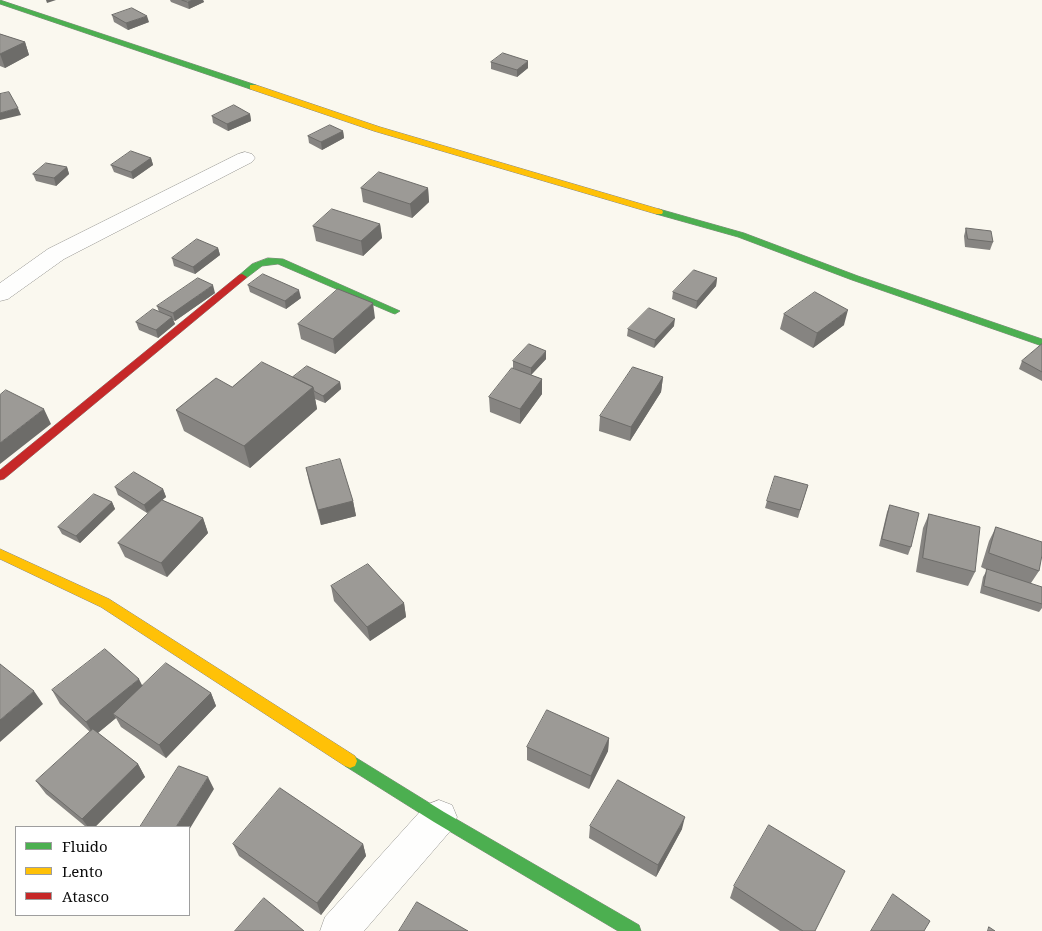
<!DOCTYPE html>
<style>
body{margin:0}
#map{position:relative;width:1042px;height:931px;overflow:hidden;background:#faf8ef;font-family:"Noto Serif",serif}
canvas{display:block}
.legend{position:absolute;left:15px;top:826px;width:175px;height:90px;box-sizing:border-box;background:#fff;border:1px solid #9e9e9e;margin:0;padding:6px 9px;list-style:none;font-size:15px;color:#0c0c0c}
.legend li{display:flex;align-items:center;gap:10px;height:25px}
.legend b{width:25px;border:1px solid #9e9e9e}
</style>
<div id="map">
<canvas width="1042" height="931"></canvas>
<ul class="legend">
<li><b style="height:6px;background:#4caf50"></b>Fluido</li>
<li><b style="height:6px;background:#ffc107"></b>Lento</li>
<li><b style="height:6px;background:#c62828"></b>Atasco</li>
</ul>
</div>
<script>
const g = document.querySelector('canvas').getContext('2d');
g.lineJoin = 'round';
function stroke(path, color, width, dash) {
  g.strokeStyle = color;
  g.lineWidth = width;
  g.lineCap = dash ? 'butt' : 'round';
  g.setLineDash(dash || []);
  g.stroke(path);
}
function fill(path, color) {
  g.fillStyle = color;
  g.fill(path, 'evenodd');
}
const street = new Path2D(`
 M 245,152 L 252,154 L 255,158 L 252,162 L 64,259 L 8,299 L 0,301 L 0,283 L 48,249 L 238,154 Z
 M 439,800 L 452,805 L 457,817 L 452,829 L 364,931 L 320,931 L 325,917 L 426,805 Z`);
const fast = new Path2D(`
 M 0,0 L 256,85 L 257,87 L 250,89 L 0,4 Z
 M 659,209 L 744,233 L 858,276 L 1042,339 L 1042,346 L 852,280 L 738,237 L 656,214 L 655,212 Z
 M 268,258 L 283,259 L 400,311 L 395,314 L 392,313 L 278,264 L 262,266 L 245,279 L 242,280 L 237,277 L 252,264 Z
 M 350,754 L 444,812 L 639,925 L 641,931 L 618,931 L 434,822 L 345,766 L 343,761 L 345,756 Z`);
const slow = new Path2D(`
 M 250,85 L 256,85 L 380,127 L 662,210 L 663,212 L 662,214 L 656,214 L 374,131 L 250,89 Z
 M 0,549 L 109,599 L 355,756 L 357,761 L 355,766 L 350,768 L 345,766 L 101,607 L 0,559 Z`);
const jam = new Path2D(`
 M 242,274 L 247,277 L 245,279 L 4,479 L 0,480 L 0,470 L 239,275 Z`);
stroke(street, '#93928e', 1);
stroke(fast, '#8a8985', 1);
stroke(slow, '#8a8985', 1);
stroke(jam, '#8a8985', 1);
fill(street, '#fefefd');
fill(fast, '#4caf50');
fill(slow, '#ffc107');
fill(jam, '#c62828');
fill(new Path2D(`
 M 170,0 L 203,0 L 204,2 L 189,9 L 171,2 Z
 M 112,15 L 149,22 L 128,30 L 114,22 Z
 M 0,34 L 25,42 L 29,55 L 5,68 L 0,66 Z
 M 491,62 L 528,68 L 517,77 L 491,69 Z
 M 250,114 L 251,121 L 228,131 L 213,123 L 212,116 Z
 M 343,131 L 344,138 L 322,150 L 309,143 L 308,136 Z
 M 151,158 L 153,165 L 133,179 L 114,172 L 111,165 Z
 M 67,167 L 69,174 L 56,186 L 36,181 L 33,174 Z
 M 361,188 L 428,188 L 429,202 L 412,218 L 363,202 Z
 M 380,224 L 382,238 L 363,256 L 316,241 L 313,226 Z
 M 966,228 L 993,242 L 990,250 L 965,247 L 964,236 Z
 M 218,248 L 220,255 L 195,274 L 174,266 L 172,258 Z
 M 717,278 L 716,286 L 696,309 L 672,299 L 673,292 Z
 M 248,285 L 301,298 L 286,309 L 250,292 Z
 M 215,293 L 175,321 L 173,320 L 175,324 L 158,338 L 139,330 L 136,322 L 159,312 L 157,306 Z
 M 784,314 L 844,325 L 813,348 L 780,329 Z
 M 375,318 L 335,354 L 301,339 L 298,324 Z
 M 674,326 L 654,348 L 627,336 L 628,329 Z
 M 1042,344 L 1042,381 L 1019,369 L 1022,361 Z
 M 546,359 L 531,375 L 542,379 L 542,394 L 520,424 L 490,412 L 489,397 L 523,373 L 513,368 L 513,361 Z
 M 293,377 L 340,382 L 341,389 L 325,403 L 315,399 L 317,409 L 250,468 L 184,431 L 176,410 Z
 M 663,377 L 661,392 L 630,441 L 599,431 L 600,416 Z
 M 306,468 L 353,501 L 356,516 L 321,525 L 309,482 Z
 M 808,485 L 798,518 L 765,508 L 767,501 Z
 M 115,487 L 163,489 L 166,497 L 162,500 L 203,518 L 208,533 L 167,577 L 125,557 L 118,543 L 158,504 L 147,513 L 118,495 Z
 M 112,502 L 115,509 L 80,543 L 62,534 L 58,527 Z
 M 890,505 L 911,547 L 908,555 L 879,546 L 887,512 Z
 M 929,514 L 975,572 L 968,586 L 916,572 L 923,528 Z
 M 996,527 L 1039,571 L 1031,583 L 1042,604 L 1042,608 L 1039,612 L 980,593 L 983,577 L 987,570 L 981,567 L 989,541 Z
 M 331,586 L 404,603 L 406,617 L 370,641 L 334,601 Z
 M 142,685 L 211,693 L 216,706 L 166,758 L 121,727 L 116,718 L 98,733 L 138,764 L 145,777 L 95,827 L 86,827 L 46,794 L 36,781 L 90,732 L 60,704 L 52,690 Z
 M 609,738 L 608,751 L 589,789 L 527,760 L 527,747 Z
 M 590,826 L 682,829 L 656,877 L 589,838 Z
 M 233,844 L 363,844 L 366,856 L 321,915 L 239,856 Z
 M 734,886 L 815,931 L 780,931 L 730,898 Z`), '#868481');
fill(new Path2D(`
 M 46,0 L 56,0 L 47,3 Z
 M 193,0 L 203,0 L 204,2 L 189,9 L 188,2 Z
 M 147,16 L 149,22 L 128,30 L 126,23 Z
 M 25,42 L 29,55 L 5,68 L 0,54 Z
 M 528,61 L 528,68 L 517,77 L 517,70 Z
 M 18,108 L 21,115 L 0,120 L 0,113 Z
 M 250,114 L 251,121 L 228,131 L 227,124 Z
 M 343,131 L 344,138 L 322,150 L 321,142 Z
 M 151,158 L 153,165 L 133,179 L 131,172 Z
 M 67,167 L 69,174 L 56,186 L 54,178 Z
 M 428,188 L 429,202 L 412,218 L 410,204 Z
 M 380,224 L 382,238 L 363,256 L 361,241 Z
 M 218,248 L 220,255 L 195,274 L 193,267 Z
 M 717,278 L 716,286 L 696,309 L 697,301 Z
 M 213,285 L 215,293 L 175,321 L 173,313 Z
 M 299,290 L 301,298 L 286,309 L 285,301 Z
 M 373,303 L 375,318 L 335,354 L 333,339 Z
 M 848,310 L 844,325 L 813,348 L 817,333 Z
 M 172,317 L 175,324 L 158,338 L 156,330 Z
 M 675,319 L 674,326 L 654,348 L 655,340 Z
 M 546,351 L 546,359 L 531,375 L 531,368 Z
 M 663,377 L 661,392 L 630,441 L 631,427 Z
 M 542,379 L 542,394 L 520,424 L 520,409 Z
 M 340,382 L 341,389 L 325,403 L 323,396 Z
 M 313,387 L 317,409 L 250,468 L 244,446 Z
 M 44,409 L 51,424 L 0,464 L 0,443 Z
 M 163,489 L 166,497 L 147,513 L 144,505 Z
 M 353,501 L 356,516 L 321,525 L 318,510 Z
 M 112,502 L 115,509 L 80,543 L 76,536 Z
 M 203,518 L 208,533 L 167,577 L 161,563 Z
 M 404,603 L 406,617 L 370,641 L 367,627 Z
 M 139,679 L 146,693 L 113,714 L 116,718 L 94,736 L 86,722 Z
 M 34,691 L 43,704 L 0,742 L 0,720 Z
 M 211,693 L 216,706 L 166,758 L 159,745 Z
 M 609,738 L 608,751 L 589,789 L 591,776 Z
 M 138,764 L 145,777 L 95,827 L 88,827 L 82,819 Z
 M 208,777 L 214,789 L 189,830 L 189,827 L 176,827 Z
 M 685,817 L 682,829 L 656,877 L 658,865 Z
 M 363,844 L 366,856 L 321,915 L 317,903 Z`), '#6d6c69');
const building = new Path2D(`
 M 182,0 L 193,0 L 188,2 Z
 M 132,8 L 147,16 L 126,23 L 112,15 Z
 M 0,34 L 25,42 L 0,54 Z
 M 503,53 L 528,61 L 517,70 L 491,62 Z
 M 9,92 L 18,108 L 0,113 L 0,94 Z
 M 234,105 L 250,114 L 227,124 L 212,116 Z
 M 330,125 L 343,131 L 321,142 L 308,136 Z
 M 131,151 L 151,158 L 131,172 L 111,165 Z
 M 46,163 L 67,167 L 54,178 L 33,174 Z
 M 379,172 L 428,188 L 410,204 L 361,188 Z
 M 332,209 L 380,224 L 361,241 L 313,226 Z
 M 966,228 L 991,231 L 993,242 L 968,239 Z
 M 197,239 L 218,248 L 193,267 L 172,258 Z
 M 694,270 L 717,278 L 697,301 L 673,292 Z
 M 263,274 L 299,290 L 285,301 L 248,285 Z
 M 198,278 L 213,285 L 173,313 L 157,306 Z
 M 338,289 L 373,303 L 333,339 L 298,324 Z
 M 815,292 L 848,310 L 817,333 L 784,314 Z
 M 649,308 L 675,319 L 655,340 L 628,329 Z
 M 153,309 L 172,317 L 156,330 L 136,322 Z
 M 529,344 L 546,351 L 531,368 L 513,361 Z
 M 1042,344 L 1042,372 L 1022,361 Z
 M 262,362 L 313,387 L 244,446 L 176,410 L 216,378 L 232,387 Z
 M 307,366 L 340,382 L 323,396 L 314,391 L 313,387 L 293,377 Z
 M 633,367 L 663,377 L 631,427 L 600,416 Z
 M 512,368 L 542,379 L 520,409 L 489,397 Z
 M 6,390 L 44,409 L 0,443 L 0,395 Z
 M 340,459 L 353,501 L 318,510 L 306,468 Z
 M 134,472 L 163,489 L 144,505 L 115,487 Z
 M 775,476 L 808,485 L 800,510 L 767,501 Z
 M 94,494 L 112,502 L 76,536 L 58,527 Z
 M 162,500 L 203,518 L 161,563 L 118,543 Z
 M 890,505 L 919,513 L 911,547 L 882,539 Z
 M 929,514 L 980,527 L 975,572 L 923,558 Z
 M 996,527 L 1042,542 L 1042,555 L 1039,571 L 989,553 Z
 M 368,564 L 404,603 L 367,627 L 331,586 Z
 M 987,569 L 1042,587 L 1042,604 L 984,586 Z
 M 105,649 L 139,679 L 86,722 L 52,690 Z
 M 166,663 L 211,693 L 159,745 L 113,714 Z
 M 0,664 L 34,691 L 0,720 Z
 M 547,710 L 609,738 L 591,776 L 527,747 Z
 M 93,729 L 138,764 L 82,819 L 36,781 Z
 M 179,766 L 208,777 L 176,827 L 140,827 Z
 M 618,780 L 685,817 L 658,865 L 590,826 Z
 M 280,788 L 363,844 L 317,903 L 233,844 Z
 M 769,825 L 845,871 L 815,931 L 803,931 L 734,886 Z
 M 893,894 L 930,921 L 924,931 L 871,931 Z
 M 264,898 L 304,931 L 235,931 Z
 M 417,902 L 468,931 L 399,931 Z
 M 989,927 L 995,931 L 988,931 Z`);
fill(building, '#9c9a96');
stroke(building, '#6d6c69', 1);
</script>
